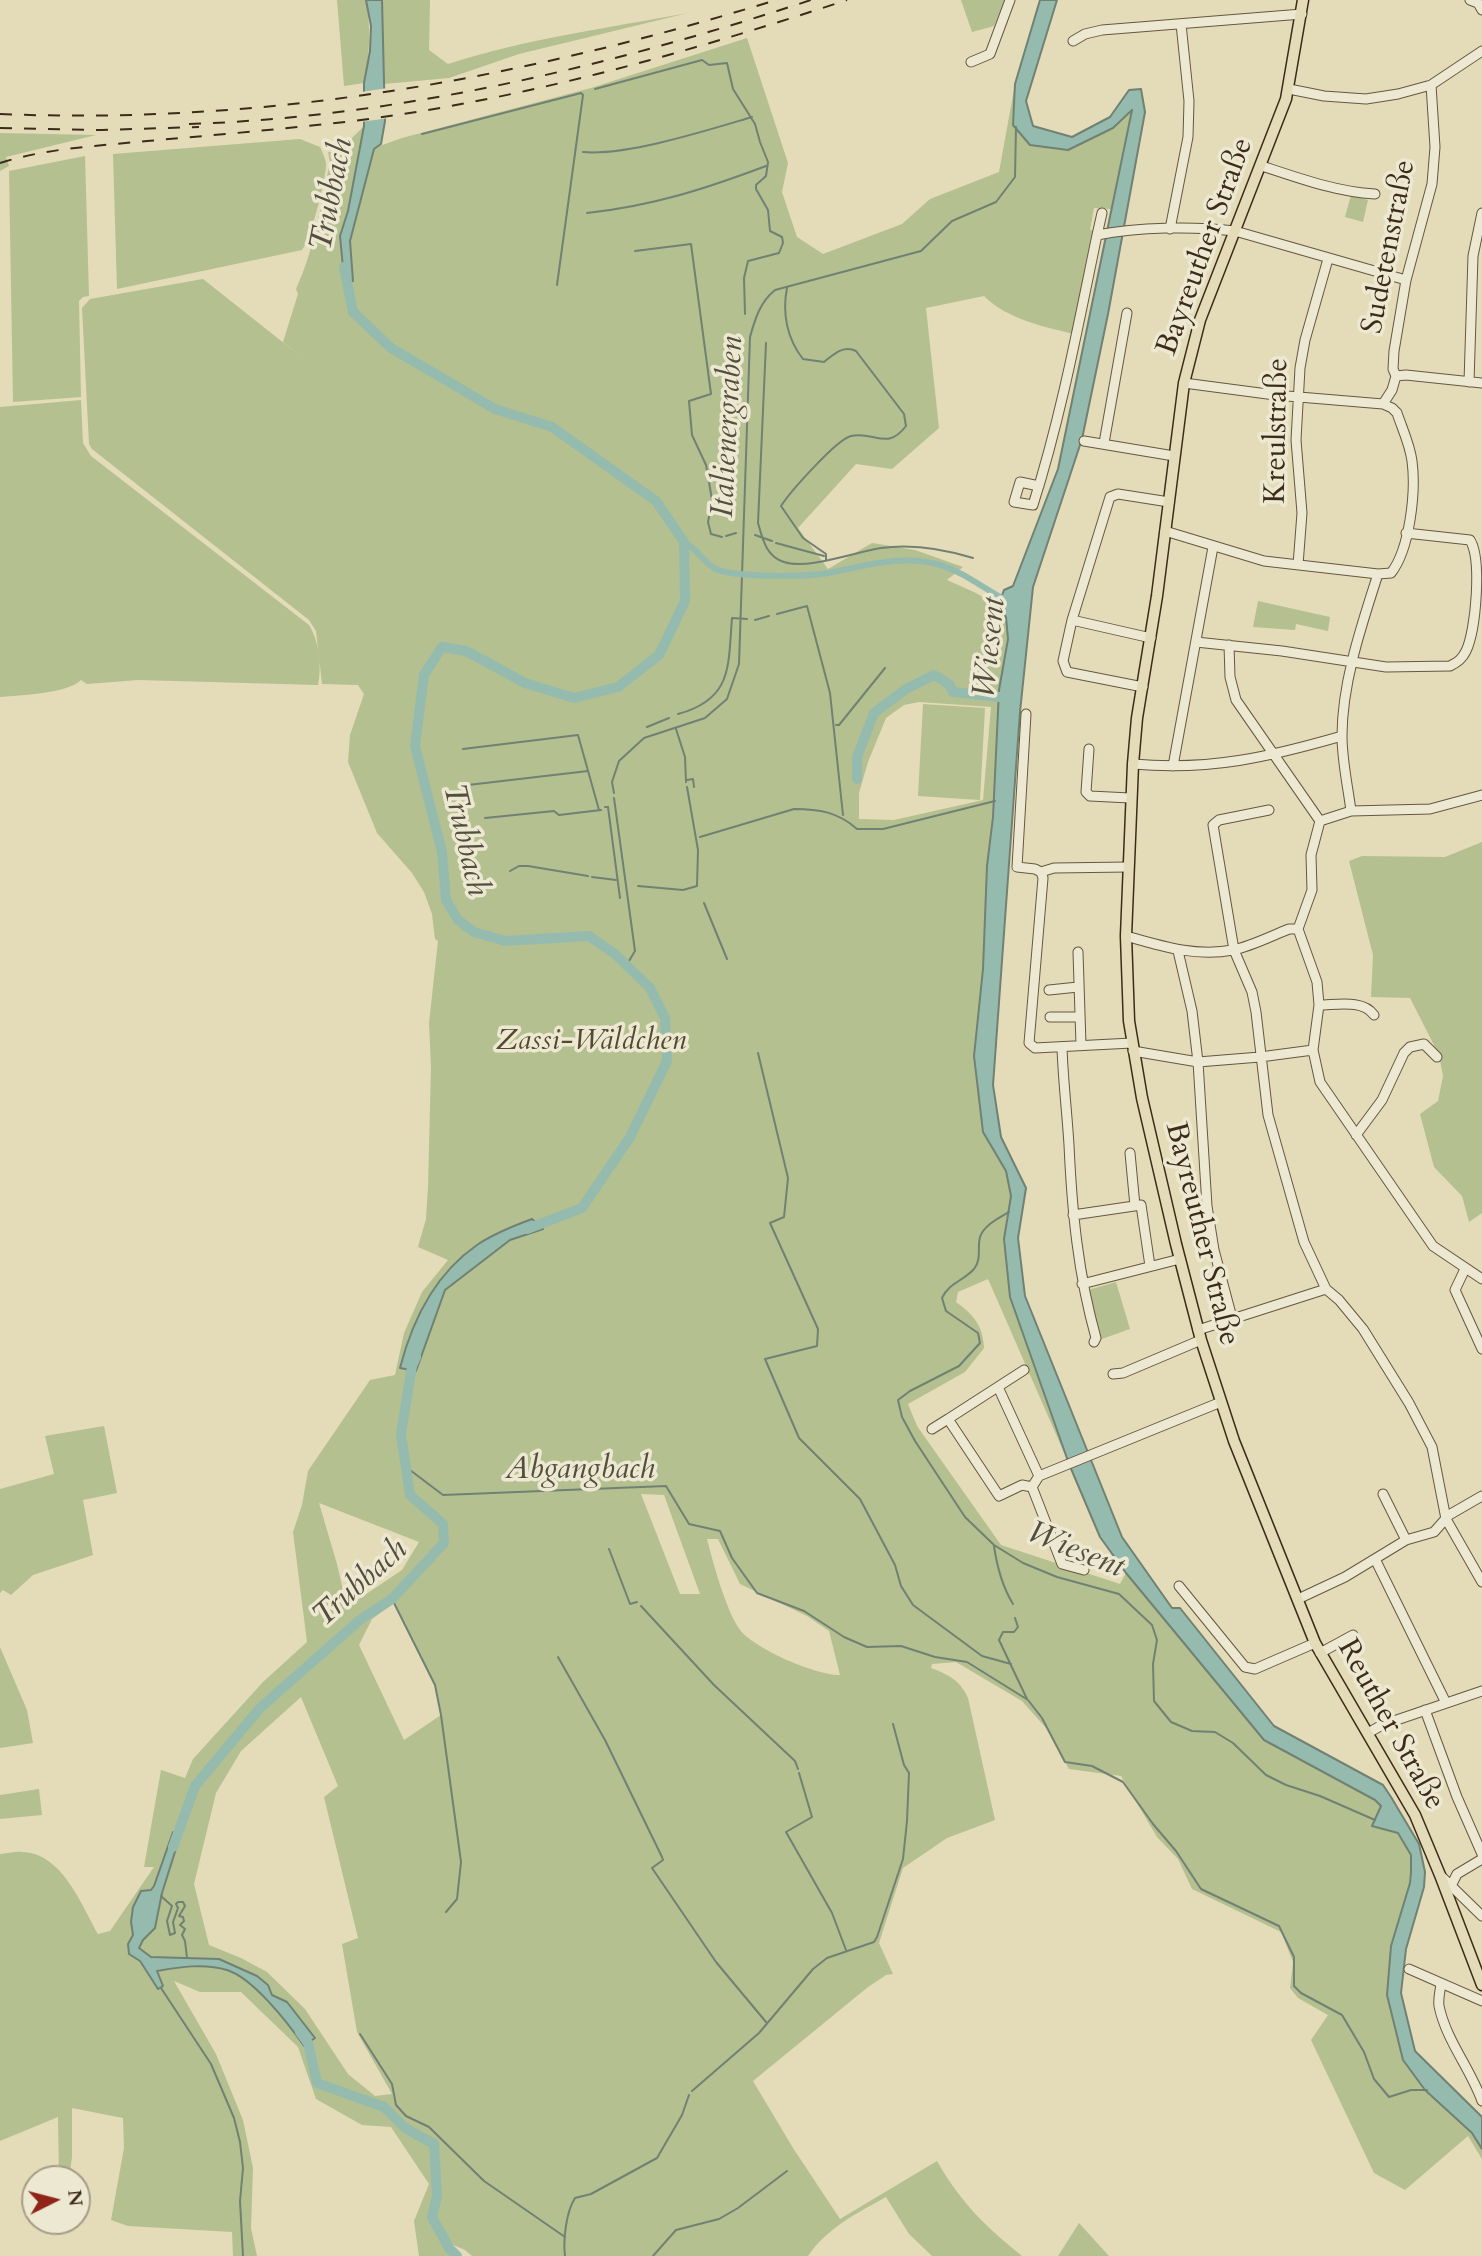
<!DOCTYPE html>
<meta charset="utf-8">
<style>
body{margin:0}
#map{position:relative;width:1482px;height:2256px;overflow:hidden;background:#e4dbb8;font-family:Cardo,serif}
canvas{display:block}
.north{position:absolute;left:21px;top:2165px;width:70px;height:70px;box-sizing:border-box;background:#ede8d1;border:2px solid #a69c87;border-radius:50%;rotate:84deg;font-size:19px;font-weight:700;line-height:28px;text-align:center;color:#3c2b19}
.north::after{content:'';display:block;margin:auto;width:24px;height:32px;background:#8f2418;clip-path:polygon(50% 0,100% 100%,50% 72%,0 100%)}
</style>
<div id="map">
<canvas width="1482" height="2256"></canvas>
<div class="north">N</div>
</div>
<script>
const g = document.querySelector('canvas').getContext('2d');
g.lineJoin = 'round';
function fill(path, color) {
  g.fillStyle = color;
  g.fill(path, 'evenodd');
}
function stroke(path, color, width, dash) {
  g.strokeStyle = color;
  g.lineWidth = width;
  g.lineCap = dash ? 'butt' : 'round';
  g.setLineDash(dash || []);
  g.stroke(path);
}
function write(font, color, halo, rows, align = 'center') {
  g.font = font + ' Cardo,serif';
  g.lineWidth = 7;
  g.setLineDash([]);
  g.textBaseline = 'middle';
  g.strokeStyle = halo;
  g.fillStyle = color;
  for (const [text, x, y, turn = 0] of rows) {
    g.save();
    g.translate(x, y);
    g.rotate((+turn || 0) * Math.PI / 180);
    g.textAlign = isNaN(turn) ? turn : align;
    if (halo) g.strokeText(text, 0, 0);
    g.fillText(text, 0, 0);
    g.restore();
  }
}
fill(new Path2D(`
 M 337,0 L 366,0 C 371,29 370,54 364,83 L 344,86 Z
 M 382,0 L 430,0 L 429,50 L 448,64 C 526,39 607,28 688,13 L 519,54 L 449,78 L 384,84 Z
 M 961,0 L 1005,0 L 994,26 L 972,32 Z
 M 747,38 L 788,163 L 782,192 L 797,237 L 823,254 L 902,224 L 930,199 L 999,172 L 1015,84 L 1013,125 L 1068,150 L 1132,108 L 1111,209 L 1094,208 L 1090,230 L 1096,231 L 1074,334 C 1044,327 1007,319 984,296 L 926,308 L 939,428 L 892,469 L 856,464 L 798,528 L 828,569 L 872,543 L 915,550 L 963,567 L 947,580 C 970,591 1002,600 1009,627 L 999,690 L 993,817 L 987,866 L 983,969 L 974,1056 L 983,1132 L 1006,1171 L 1011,1196 L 1006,1221 L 1006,1267 L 1069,1464 L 988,1279 L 958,1292 L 956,1302 C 974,1315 983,1326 984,1348 L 965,1372 L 908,1404 L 917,1426 L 1001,1545 L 1120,1584 L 1126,1573 L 1264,1740 L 1374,1800 L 1381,1806 L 1411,1855 L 1410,1883 L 1391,1946 L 1387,1995 L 1403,2060 L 1425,2090 L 1472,2133 L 1482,2149 L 1482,2159 L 1468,2136 L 1405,2190 L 1374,2173 L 1311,2040 L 1328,2015 L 1298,1998 L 1290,1988 L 1293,1962 L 1281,1932 L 1192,1889 L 1178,1859 L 1157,1837 L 1121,1776 L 1069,1769 L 1046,1728 L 1022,1701 L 956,1662 L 932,1664 L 931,1668 C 949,1675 960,1680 968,1698 L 995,1820 L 947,1838 L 903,1868 L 879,1943 L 893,1974 L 886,1975 L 868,1987 L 753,2081 L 793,2148 L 840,2219 L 937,2161 C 961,2203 986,2227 1022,2256 L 932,2256 L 909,2234 L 886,2197 C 857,2213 827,2228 808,2256 L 472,2256 L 465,2250 L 442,2240 L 451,2256 L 419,2256 L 414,2221 L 429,2184 L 391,2127 L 362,2125 L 316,2099 L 298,2047 L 241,1992 L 200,1992 L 174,1981 L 216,2054 L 243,2120 L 253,2168 L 251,2228 L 257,2256 L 233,2256 L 232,2232 L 128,2226 L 111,2220 L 124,2148 L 123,2118 L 72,2108 L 72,2157 L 69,2179 L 59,2179 L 58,2117 L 0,2141 L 0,1854 C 7,1854 15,1851 22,1852 C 62,1853 81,1904 98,1934 L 110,1931 L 154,1867 L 144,1867 L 161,1770 L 185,1778 L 193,1759 L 263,1682 L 307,1642 L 293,1532 L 302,1505 L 308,1471 L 370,1380 L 395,1375 L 404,1333 L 422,1292 L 448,1260 L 418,1247 L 426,1219 L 428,1187 L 431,1067 L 429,1023 L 438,941 L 435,939 L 432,914 L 424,892 L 412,873 L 377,833 L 348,762 L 350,735 L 364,694 L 358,685 L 322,684 L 316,631 L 309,620 L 92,449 L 89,444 L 82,308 L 90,299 L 203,279 L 304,359 L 283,342 L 298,294 L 296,289 C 314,250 321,206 330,162 L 328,152 L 337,153 L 364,126 L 348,211 L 340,236 L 353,280 L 350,241 L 374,148 L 402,138 L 591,88 ZM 919,702 L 991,707 L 983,800 L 894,820 L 859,819 L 859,793 L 868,762 L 886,718 L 904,705 ZM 531,1219 L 542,1229 L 510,1240 L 445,1290 L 416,1371 L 408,1339 C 415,1323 422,1305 432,1291 C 458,1254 491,1236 531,1219 ZM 641,1494 L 664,1495 L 700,1594 L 680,1594 ZM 319,1503 L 419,1542 L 402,1570 L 347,1607 L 337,1564 ZM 707,1539 L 718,1539 L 740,1584 L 807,1616 L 829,1631 L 840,1675 C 817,1676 749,1647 738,1627 C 725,1606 713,1563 707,1539 ZM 394,1603 L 435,1686 L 441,1715 L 404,1740 L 359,1645 L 372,1619 ZM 301,1697 L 338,1786 L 324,1797 L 358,1938 L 342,1944 L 357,2032 L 392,2094 L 375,2096 L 348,2074 L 305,2009 L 267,1972 L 241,1958 L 209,1945 L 194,1884 L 216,1793 L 241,1751 ZM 173,1833 L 155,1927 L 143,1940 L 139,1948 L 151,1957 L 219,1959 L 257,1976 L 268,1985 L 272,1995 L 287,2002 L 315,2038 L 303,2045 C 288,2023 253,1977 227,1969 C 203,1963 179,1967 156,1971 L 157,1989 L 128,1944 L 154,1886 Z
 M 0,133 L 96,135 L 6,157 L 9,166 L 0,171 Z
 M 300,139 L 320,147 C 322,152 325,157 326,163 C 327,176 310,242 302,250 L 117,289 L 113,154 Z
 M 85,156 L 89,296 L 83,297 L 79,301 L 81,397 L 13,402 L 9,171 Z
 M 1351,195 L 1368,200 L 1363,222 L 1345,217 Z
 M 81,400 L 83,443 L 91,456 L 309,625 C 319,640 322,668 318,685 L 138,680 L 87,684 L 81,680 C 67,694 20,695 0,697 L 0,407 Z
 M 1258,601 L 1330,617 L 1328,631 L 1296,624 L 1295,630 L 1253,627 Z
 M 923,704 L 985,708 L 980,800 L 918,796 Z
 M 1482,842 L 1482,1213 L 1469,1222 L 1462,1196 L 1434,1167 L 1420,1114 L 1438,1101 L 1443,1076 L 1439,1055 L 1410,998 L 1371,997 L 1373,955 L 1349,861 L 1362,856 L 1445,857 Z
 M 1116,1282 L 1130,1329 L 1099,1340 L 1088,1290 Z
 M 104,1426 L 117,1493 L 83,1500 L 93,1555 L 33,1575 L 11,1595 L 3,1590 L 0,1593 L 0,1489 L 54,1474 L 45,1436 Z
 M 0,1647 L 27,1710 L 33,1743 L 0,1748 Z
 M 39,1789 L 42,1815 L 0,1819 L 0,1795 Z
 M 1079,2223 L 1108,2255 L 1109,2256 L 1058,2256 Z`), '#b4c08f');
const water = new Path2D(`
 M 366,0 L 382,0 L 385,121 L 381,144 L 374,149 L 350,241 L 353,281 L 344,278 L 340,236 L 348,211 L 364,126 L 364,83 L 370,51 L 371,26 Z
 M 1040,0 L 1057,0 L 1026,101 L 1033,126 L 1072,137 L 1110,117 L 1129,90 L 1141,89 L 1145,112 L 1108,314 L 1082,439 L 1033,587 L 1020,712 L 993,1085 L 1001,1137 L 1026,1188 L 1018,1238 L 1025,1296 L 1122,1537 L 1172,1608 L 1180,1608 L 1274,1726 L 1383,1785 L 1391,1797 L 1419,1844 L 1425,1872 L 1424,1887 L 1406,1949 L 1401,1993 L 1415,2051 L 1482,2117 L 1482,2149 L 1472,2133 L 1425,2090 L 1403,2060 L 1387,1995 L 1391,1946 L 1410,1883 L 1411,1872 L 1411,1855 L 1398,1833 L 1372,1826 L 1381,1806 L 1375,1800 L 1264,1740 L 1126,1573 L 1100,1537 L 1069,1464 L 1010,1297 L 1004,1239 L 1011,1196 L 1006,1171 L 983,1132 L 974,1056 L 983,969 L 987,866 L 993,817 L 999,690 L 1008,639 L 1006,617 L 998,606 L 1004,590 L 1013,586 L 1058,469 L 1132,110 L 1113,128 L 1068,150 L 1030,145 L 1013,125 L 1015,84 Z
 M 532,1219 L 543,1229 L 510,1240 L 445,1290 L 416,1371 L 400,1368 C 412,1321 435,1274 477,1245 C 493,1234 513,1226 532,1219 Z
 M 173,1832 L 180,1836 L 162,1893 L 155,1928 L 143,1940 L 139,1948 L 151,1957 L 219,1959 L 257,1976 L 268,1985 L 272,1995 L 287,2002 L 315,2038 L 304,2046 C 288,2023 253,1978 227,1970 C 204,1963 180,1967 157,1971 L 163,1986 L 158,1989 L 140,1961 L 129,1954 L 128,1944 L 133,1935 L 131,1922 L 133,1907 L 141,1891 L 151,1890 L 154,1886 Z`);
fill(water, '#95bbaf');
stroke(water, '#718173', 2);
fill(new Path2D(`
 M 388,88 L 389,118 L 361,122 L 361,92 Z`), '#e4dbb8');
stroke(new Path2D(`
 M 595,89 L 702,60 L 709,65 L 727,63 L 733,89 L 755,124 L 760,142 L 768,162 L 766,176 L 756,185 L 756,189 L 768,210 L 770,231 L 782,237 L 783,243 L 779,253 L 748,261 L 744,278 L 745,314
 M 422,134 L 581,93 L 583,95 L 557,285
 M 583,152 C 627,156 708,130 752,117
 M 587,213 C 652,206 705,189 766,166
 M 635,251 L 691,244 L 711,394 L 689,401 L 692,435 L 706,465 L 709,482 L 712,500 L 708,522 L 711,534 L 722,537
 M 787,288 C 782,313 787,339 803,359 L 824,362 C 834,354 843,345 856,351 L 904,414 L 906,426 C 887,451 875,431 851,436 C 837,439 790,492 781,506 L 803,538 L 826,554 L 826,560
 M 766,343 L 758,523 C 763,540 766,556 784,562 C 807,570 856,552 881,548 C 910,544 944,549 973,558
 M 755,535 L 772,541
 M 726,536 L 736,533
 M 776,543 L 824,556
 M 777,614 L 807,606 L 830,693 L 843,815
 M 755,620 L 769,616
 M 678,714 C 733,699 728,666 732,618 L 747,619
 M 836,725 L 839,725 L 885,668
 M 647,727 L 669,718
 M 676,729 L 685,757 L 686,782
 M 463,749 L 578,735 L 599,810
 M 687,780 L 693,779 L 694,787
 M 468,785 L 588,771
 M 614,793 L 612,782 L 619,761 L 644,738 L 705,718 L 727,699 L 739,664 L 750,337 C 755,319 760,302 775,290 L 921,251 L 952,221 L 996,202 L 1015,177 L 1016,127
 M 614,798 L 635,951 L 626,966
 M 605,807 L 608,807 L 620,898
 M 485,818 L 554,811 L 559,815 L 601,810
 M 700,837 L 794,809 C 819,809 838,812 857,829 L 883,829 L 995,801
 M 510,871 L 519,866 L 528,866 L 588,876
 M 592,877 L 616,880
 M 638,886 L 683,890 L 697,886 L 698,850 L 687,787
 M 704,903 L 727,959
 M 758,1053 L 788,1178 L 784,1217 L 770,1223 L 818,1329 L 817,1346 L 765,1359 L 799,1438 L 860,1499 L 895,1565 L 901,1586 L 913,1605 L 982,1656 L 1011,1664
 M 1009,1212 C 999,1218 984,1225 980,1237 C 977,1248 982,1259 974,1269 C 962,1282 950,1282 942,1298 L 946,1311 L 978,1333 L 980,1343 L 959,1366 L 910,1391 L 898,1400 L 902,1417 L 915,1441 L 965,1517 L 994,1545 L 1023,1563 L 1057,1577 L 1119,1594 L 1152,1625 L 1157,1640 L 1153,1664 L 1154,1701 L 1171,1722 L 1192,1731 L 1215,1732 L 1233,1743 L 1266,1775 L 1286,1785 L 1320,1796 L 1375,1820
 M 406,1467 L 443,1495 L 666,1486 L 689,1524 L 720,1531 L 732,1558 L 757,1593 L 804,1611 L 844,1637 L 867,1647 L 901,1646 L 935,1657 L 967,1662 L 1028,1700 L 1042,1718 L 1065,1762 L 1092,1766 L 1123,1782 L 1153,1824 L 1176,1851 L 1201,1889 L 1279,1926 L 1294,1957 L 1294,1986 L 1301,1993 L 1342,2015 L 1364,2052 L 1374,2079 L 1389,2097 L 1411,2090 L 1427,2090
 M 994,1546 C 997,1567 1002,1586 1013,1604
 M 609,1549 L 630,1604 L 637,1602
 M 392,1599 L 435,1685 L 441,1715 L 461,1862 L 457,1899 L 446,1912
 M 641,1606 L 714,1685 L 795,1761 L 798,1769
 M 1015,1618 L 1018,1627 L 1014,1632 L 1003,1632 L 999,1640 L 1027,1699
 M 558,1657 L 605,1740 L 662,1857 L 663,1860 L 652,1868 L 716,1962 L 766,2022
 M 799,1773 L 812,1817 L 786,1832 L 832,1913 L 846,1950
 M 161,1896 L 172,1906 L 167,1921 L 170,1935 L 175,1933 L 173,1922 L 178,1908 L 176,1904 L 178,1902 L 183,1902 L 185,1906 L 179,1916 L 183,1917 L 184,1921 L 180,1925 L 185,1929 L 182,1935 L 185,1941 L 187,1958
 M 161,1988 L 211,2064 L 234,2118 L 240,2142 L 243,2168 L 240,2201 L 243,2256
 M 360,2034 L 392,2084 L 396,2105 L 406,2116 L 429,2127 L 484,2181 L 565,2237
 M 692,2091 L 759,2033 L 813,1969 L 827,1958 L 874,1942 L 877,1937 L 903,1859 L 907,1821 L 909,1773 L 904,1765 L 893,1724
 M 565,2256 C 563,2240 566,2212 575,2198 L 591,2194 L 657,2158 L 682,2115 L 689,2095
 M 653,2256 L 676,2230 L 719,2219 L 738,2208 L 787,2171`), '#718173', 2);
stroke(new Path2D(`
 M 684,542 C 699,549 705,567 721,571 C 745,577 804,577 829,573 C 866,566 901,554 940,565 C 964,572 984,589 1006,600`), '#95bbaf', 6);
stroke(new Path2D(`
 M 344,267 L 353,312 L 391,348 L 495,409 L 552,427 L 656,501 L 684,542 L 685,601 L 659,655 L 618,687 L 574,698 L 525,683 L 466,651 L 442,647 L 424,675 L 415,746 L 442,852 L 446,900 L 458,920 L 474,932 L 505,941 L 589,936 L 615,954 L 650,988 L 665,1018 L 667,1061 L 630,1137 L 582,1208 L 527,1229
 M 857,779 L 857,757 L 874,713 L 906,689 L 934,675 L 949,684 L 953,692 L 1009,698
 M 173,1847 L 195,1786 L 260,1708 L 361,1619 L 392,1599 L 444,1543 L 443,1524 L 410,1495 L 401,1434 L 412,1366 L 416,1357
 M 300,2032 L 308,2043 L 317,2083 L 384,2107 L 405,2128 L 434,2144 L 437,2196 L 432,2217 L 449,2248 L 457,2256`), '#95bbaf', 10);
const minor = new Path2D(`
 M 1470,0 L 1478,3 L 1482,10
 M 1073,41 L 1085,34 L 1102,30 L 1302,14
 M 971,62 L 990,54 L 1010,0
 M 1289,89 L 1324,96 L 1366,99 L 1398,94 L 1431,85 L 1482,51
 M 1262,166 C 1298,178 1337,192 1375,194
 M 1170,229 L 1188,137 L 1189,101 L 1181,24
 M 1097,235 L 1102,213
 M 1396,376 L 1393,369 L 1394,351 L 1406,280 L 1432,184 L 1435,147 L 1431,85
 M 1396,376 L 1406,375 L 1482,383
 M 1469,382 L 1473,256 L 1482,213
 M 1383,404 L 1392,390 L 1396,376
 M 1084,441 L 1174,456
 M 1104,443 L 1127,313
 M 1039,486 L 1020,482 L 1014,502 L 1033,505 C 1061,417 1078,326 1097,235 C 1138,227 1193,226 1235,231 L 1406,280
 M 1165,531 L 1264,561 L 1378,574 L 1391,573 C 1410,549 1416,491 1412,461 C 1410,445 1402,428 1397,413 L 1392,408 L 1383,404 L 1275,395 L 1184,383
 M 1298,565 L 1302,513 L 1296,440 L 1300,368 L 1305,340 L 1328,259
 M 1072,620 L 1151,638
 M 1196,642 L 1282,651 L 1386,667 L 1450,666 C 1458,662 1462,659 1466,651 C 1476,630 1482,559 1470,540 L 1406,533
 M 1229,645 L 1230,677 L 1236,700 L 1320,821 L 1311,855 L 1312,890 L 1298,929 L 1317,982 L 1319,1005 L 1313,1050 L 1320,1082 L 1433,1246 L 1482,1279
 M 1143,687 L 1067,672 L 1063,661 L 1072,620 L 1110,497 L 1118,494 L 1169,502
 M 1026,714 L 1017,867 L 1035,869 L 1041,872 L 1043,878 L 1029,1043 L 1035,1048 L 1132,1043
 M 1089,749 L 1086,792 L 1090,796 L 1130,798
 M 1133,764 C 1210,771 1269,757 1342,736
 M 1173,766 L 1213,547
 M 1269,810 L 1219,820 L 1213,825 L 1234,950 L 1252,992 L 1256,1012 L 1268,1115 L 1304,1242 L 1326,1289 L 1339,1300 L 1363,1329 L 1409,1403 L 1432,1447 L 1446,1519 L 1482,1582
 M 1351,811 C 1348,787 1342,761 1342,736 C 1342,682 1362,624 1378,574
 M 1320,821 L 1351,811 L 1430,809 L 1482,795
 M 1041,872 L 1054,868 L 1128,867
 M 1126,936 C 1161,946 1195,957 1233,950 C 1252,946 1271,936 1289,929 L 1298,929
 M 1178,951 L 1192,1011 L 1198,1062 L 1207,1206 L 1214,1250 L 1232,1318
 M 1078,952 L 1081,1045
 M 1049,990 L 1078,987
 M 1319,1005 C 1336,1005 1363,999 1374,1015
 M 1050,1017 L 1079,1017
 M 1062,1047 C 1063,1080 1067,1112 1069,1145 C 1072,1211 1078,1274 1096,1338 L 1094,1342
 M 1133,1051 L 1198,1062 L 1260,1057 L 1313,1050
 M 1356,1135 L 1382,1100 L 1404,1053 L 1410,1047 L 1424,1044 L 1437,1057
 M 1130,1153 L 1135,1206
 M 1073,1215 L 1141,1205 L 1150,1266
 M 1465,1269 L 1455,1290 L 1482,1349
 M 1082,1284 L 1180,1259
 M 1198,1330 L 1326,1289
 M 1024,1370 L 948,1419 L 999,1496 L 1022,1485 L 1032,1487 L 1039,1476 L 1221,1402
 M 1113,1374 L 1123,1373 L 1201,1340
 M 998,1387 L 1039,1476
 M 932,1429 L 948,1419
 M 1032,1487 L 1062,1564 L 1084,1570
 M 1383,1494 L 1406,1540
 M 1375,1559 L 1446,1703
 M 1179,1586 L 1245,1667 L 1255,1669 L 1315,1643
 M 1298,1599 L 1345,1577 L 1406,1540 L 1434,1532 L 1449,1515 L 1482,1496
 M 1320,1653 L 1353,1635
 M 1425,1710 L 1457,1797 L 1482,1854
 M 1368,1733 L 1382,1725 L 1482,1691
 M 1440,1875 L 1482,1916
 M 1452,1884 L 1457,1874 L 1482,1859
 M 1409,1969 L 1482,2001
 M 1441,1984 C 1440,1991 1438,1999 1439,2006 C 1446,2040 1470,2068 1482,2101`);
const major = new Path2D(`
 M 1303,0 L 1286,99 L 1200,320 L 1184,383 L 1157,596 L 1137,718 L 1133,764 L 1126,936 L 1129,1021 L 1142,1098 L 1176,1244 L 1201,1340 L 1234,1441 L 1315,1643 L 1415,1815 L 1440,1875 L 1482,1985`);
stroke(minor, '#665741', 11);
stroke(major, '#3c2b19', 13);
stroke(minor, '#ede8d1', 9);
stroke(major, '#e4dbb8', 10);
stroke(new Path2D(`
 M 0,114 C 269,125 520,79 776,0
 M 189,124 C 401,117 610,66 811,0
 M 0,128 L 102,130 L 199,127
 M 0,163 C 47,148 98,146 147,141 C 215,135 284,129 353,121 C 522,100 686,53 847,0`), '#3c2b19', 2, [12, 12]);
write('30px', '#3c2b19', '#ede8d1', [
 ["Bayreuther Straße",1206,247,-70],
 ["Sudetenstraße",1390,247,-79],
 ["Kreulstraße",1278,431,-89],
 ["Bayreuther Straße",1201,1234,76],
 ["Reuther Straße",1390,1725,61]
]);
write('italic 30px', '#544931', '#ede8d1', [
 ["Zassi-Wäldchen",591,1042]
]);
write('italic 32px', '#524f3e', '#ede8d1', [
 ["Trubbach",333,195,-79],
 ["Italienergraben",729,427,-87],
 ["Wiesent",991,648,-84],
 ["Trubbach",464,840,77],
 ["Abgangbach",580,1471],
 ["Wiesent",1075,1551,22],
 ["Trubbach",361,1584,-42]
]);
</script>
